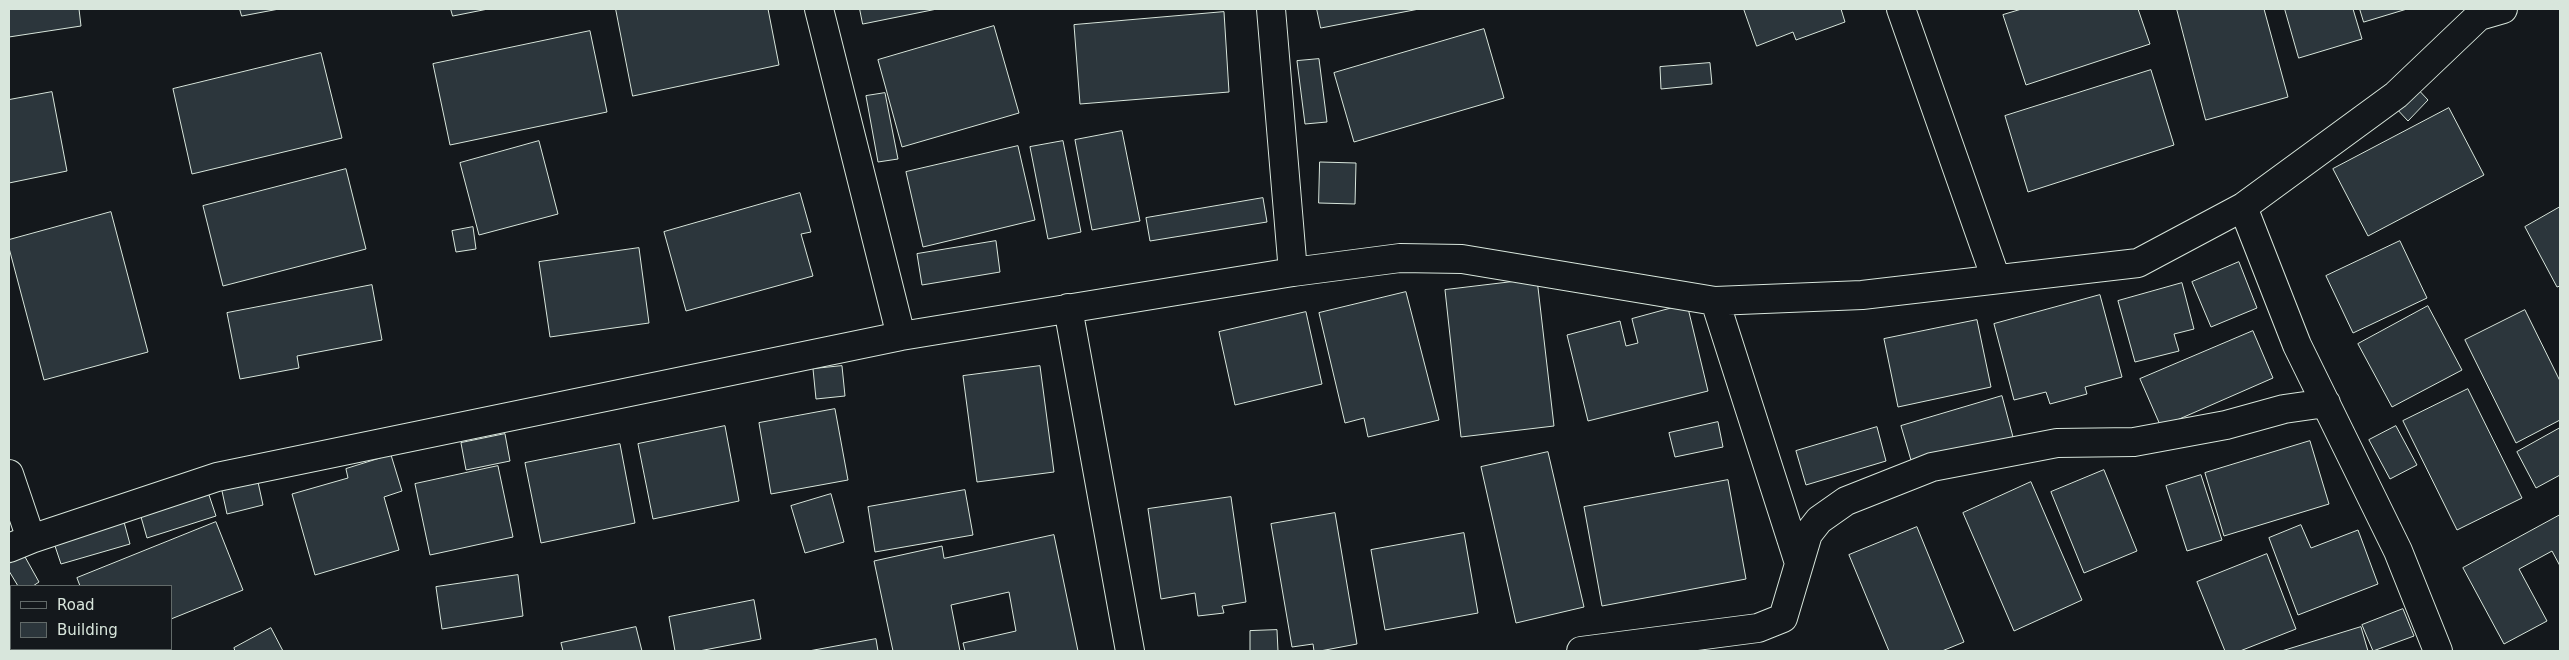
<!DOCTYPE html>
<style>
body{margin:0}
#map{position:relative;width:2569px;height:660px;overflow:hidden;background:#14181c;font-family:"DejaVu Sans",sans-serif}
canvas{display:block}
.frame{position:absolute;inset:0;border:10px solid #d8e6dc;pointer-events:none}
.legend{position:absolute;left:10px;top:585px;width:162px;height:65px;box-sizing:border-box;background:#14181c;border:1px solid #626a69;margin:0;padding:6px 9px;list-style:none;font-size:15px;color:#d8e6dc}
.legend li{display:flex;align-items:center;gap:10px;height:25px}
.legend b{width:25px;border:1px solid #626a69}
</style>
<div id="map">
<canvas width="2569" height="660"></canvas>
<div class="frame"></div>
<ul class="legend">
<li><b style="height:6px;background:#14181c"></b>Road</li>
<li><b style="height:14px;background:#2c363c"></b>Building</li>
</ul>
</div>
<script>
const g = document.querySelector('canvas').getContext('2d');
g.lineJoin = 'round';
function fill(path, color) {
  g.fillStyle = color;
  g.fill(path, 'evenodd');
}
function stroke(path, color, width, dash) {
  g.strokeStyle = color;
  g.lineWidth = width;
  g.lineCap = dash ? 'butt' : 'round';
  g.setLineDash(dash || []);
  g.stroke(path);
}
const building = new Path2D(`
 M 9,9 L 79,9 L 81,26 L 9,37 Z
 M 240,9 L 279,9 L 242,16 Z
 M 451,9 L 488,9 L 453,16 Z
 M 616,9 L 768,9 L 779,65 L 633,96 Z
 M 860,9 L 937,9 L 863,24 Z
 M 1317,9 L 1419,9 L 1321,28 Z
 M 1744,9 L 1841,9 L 1845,22 L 1796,40 L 1793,32 L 1757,46 Z
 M 2022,9 L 2138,9 L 2150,44 L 2026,85 L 2003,15 Z
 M 2177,9 L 2264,9 L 2288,97 L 2206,120 Z
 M 2285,9 L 2353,9 L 2362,39 L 2299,58 Z
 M 2360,9 L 2407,9 L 2364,22 Z
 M 1224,12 L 1229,92 L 1080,104 L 1074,25 Z
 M 994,26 L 1019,113 L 902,147 L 878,60 Z
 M 1484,29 L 1504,98 L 1354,142 L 1334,73 Z
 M 590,31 L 607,112 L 450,145 L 433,64 Z
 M 321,53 L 342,138 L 192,174 L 173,89 Z
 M 1319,59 L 1327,122 L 1305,124 L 1297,61 Z
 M 1710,63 L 1712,84 L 1661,89 L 1660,67 Z
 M 2151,70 L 2174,145 L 2028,192 L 2005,116 Z
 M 2414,85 L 2428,100 L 2408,121 L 2394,106 Z
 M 52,92 L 67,171 L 9,183 L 9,100 Z
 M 885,93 L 898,159 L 878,162 L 866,96 Z
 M 2449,108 L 2484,175 L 2368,236 L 2333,169 Z
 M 1122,131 L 1140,221 L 1092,230 L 1075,140 Z
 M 539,141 L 558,214 L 479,235 L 460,163 Z
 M 1063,141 L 1081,232 L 1048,239 L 1030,147 Z
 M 1018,146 L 1035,220 L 923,247 L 906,172 Z
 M 1320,162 L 1356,163 L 1355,204 L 1319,203 Z
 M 346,169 L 366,249 L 223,286 L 203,206 Z
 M 800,193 L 811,232 L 801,234 L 813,276 L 686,311 L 664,232 Z
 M 1263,198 L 1267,222 L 1150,241 L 1146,218 Z
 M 2560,207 L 2560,286 L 2557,287 L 2525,227 Z
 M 111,212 L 148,352 L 44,380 L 9,248 L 9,240 Z
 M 473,227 L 476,249 L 456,252 L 452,231 Z
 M 996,241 L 1000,272 L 922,285 L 917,254 Z
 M 2400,241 L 2427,298 L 2353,333 L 2326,276 Z
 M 639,248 L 649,323 L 550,337 L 539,262 Z
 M 2239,262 L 2257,308 L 2211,327 L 2192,282 Z
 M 1537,279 L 1554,426 L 1461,437 L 1445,290 Z
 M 2182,283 L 2194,329 L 2174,334 L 2179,351 L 2135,362 L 2118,301 Z
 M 372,285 L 382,340 L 297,356 L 299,368 L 240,379 L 227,313 Z
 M 1406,292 L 1439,420 L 1368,437 L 1364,418 L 1345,423 L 1319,313 Z
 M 2100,295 L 2122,377 L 2085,387 L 2087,394 L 2050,404 L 2046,392 L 2014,400 L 1994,324 Z
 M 1687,304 L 1708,391 L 1588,421 L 1567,335 L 1620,321 L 1626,346 L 1638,343 L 1632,319 Z
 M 2428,306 L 2462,370 L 2392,407 L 2358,344 Z
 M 2525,310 L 2560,381 L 2560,420 L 2516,443 L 2465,340 Z
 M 1306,312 L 1322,384 L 1235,405 L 1219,332 Z
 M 1977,320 L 1991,387 L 1898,407 L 1884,339 Z
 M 2253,331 L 2273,378 L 2161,427 L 2140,379 Z
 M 842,366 L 845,396 L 816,399 L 813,369 Z
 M 1040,366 L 1054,472 L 977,482 L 963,376 Z
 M 2468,389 L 2522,498 L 2457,530 L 2403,421 Z
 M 2002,396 L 2013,437 L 1913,467 L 1901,426 Z
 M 835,409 L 848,480 L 771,494 L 759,423 Z
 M 1718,422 L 1723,447 L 1675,457 L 1669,433 Z
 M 725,426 L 739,501 L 653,519 L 638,444 Z
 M 2396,426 L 2417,465 L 2390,479 L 2369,440 Z
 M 1877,427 L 1886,461 L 1806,485 L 1796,451 Z
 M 2560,428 L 2560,475 L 2536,488 L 2517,452 Z
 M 505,434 L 510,461 L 466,470 L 461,443 Z
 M 2310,441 L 2329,504 L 2224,536 L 2205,473 Z
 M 620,444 L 635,523 L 541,543 L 525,463 Z
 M 1548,452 L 1584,607 L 1516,623 L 1481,467 Z
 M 391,455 L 402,491 L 384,497 L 399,550 L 315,575 L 292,494 L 348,478 L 346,469 Z
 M 498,466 L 513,537 L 430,555 L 415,484 Z
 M 2104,470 L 2137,551 L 2084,573 L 2051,492 Z
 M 2201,475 L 2222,540 L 2187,551 L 2166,486 Z
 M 1728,480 L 1746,579 L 1602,606 L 1584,507 Z
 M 258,482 L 263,505 L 227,514 L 222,491 Z
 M 2031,482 L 2082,600 L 2014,631 L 1963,513 Z
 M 965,490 L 973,535 L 875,552 L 868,507 Z
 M 831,494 L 844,542 L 805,553 L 791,506 Z
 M 209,495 L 216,516 L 147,538 L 141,517 Z
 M 1231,497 L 1246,602 L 1222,606 L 1224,613 L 1198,616 L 1195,593 L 1161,599 L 1148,509 Z
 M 1335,513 L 1357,644 L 1320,651 L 1314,651 L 1313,644 L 1292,647 L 1271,524 Z
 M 2560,515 L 2560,566 L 2552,551 L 2519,569 L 2547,621 L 2504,644 L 2463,568 Z
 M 124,522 L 130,544 L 61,564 L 54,543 Z
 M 216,522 L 243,590 L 171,619 L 171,586 L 80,586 L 77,578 Z
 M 2301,525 L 2311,548 L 2358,530 L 2378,584 L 2298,615 L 2269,538 Z
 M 1917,527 L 1964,642 L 1942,651 L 1889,651 L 1849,555 Z
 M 1464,533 L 1478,613 L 1385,630 L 1371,550 Z
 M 1054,535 L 1078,651 L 965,651 L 963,643 L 1016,631 L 1009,592 L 951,605 L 960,651 L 893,651 L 874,561 L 942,546 L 944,558 Z
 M 2267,554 L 2296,629 L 2240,651 L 2225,651 L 2197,582 Z
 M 24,555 L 39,582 L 33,586 L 18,586 L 9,571 L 9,564 Z
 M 518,575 L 523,616 L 442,629 L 436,587 Z
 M 754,600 L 761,639 L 699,651 L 675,651 L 669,617 Z
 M 2403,609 L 2414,636 L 2373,651 L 2362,625 Z
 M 636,627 L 642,651 L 563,651 L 561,643 Z
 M 2361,627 L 2368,651 L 2282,651 Z
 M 271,628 L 283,651 L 235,651 L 234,648 Z
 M 1277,630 L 1278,651 L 1250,651 L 1250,631 Z
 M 876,639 L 878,651 L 809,651 Z`);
fill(building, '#2c363c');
stroke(building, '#d8e6dc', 1);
const minor = new Path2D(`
 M 819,9 L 901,336
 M 1271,9 L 1293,272
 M 1901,9 L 1996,279
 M 2243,207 L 2297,345 L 2398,551 L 2438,651
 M 1715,301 L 1798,560
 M 1068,308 L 1130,651
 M 9,474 L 31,539
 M 9,548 L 31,539 L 217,477 L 901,336 L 1293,272 L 1400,258 L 1462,259 L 1715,301 L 1862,295 L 2138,263 L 2243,207 L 2396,95 L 2479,16 L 2503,9
 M 9,617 L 11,622
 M 24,649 L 25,651
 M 1581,651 L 1758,628 L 1783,618 L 1808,534 L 1819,520 L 1846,501 L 1932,467 L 2057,443 L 2134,442 L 2226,425 L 2284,409 L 2326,403`);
stroke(minor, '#d8e6dc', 30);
stroke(minor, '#14181c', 28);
</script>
